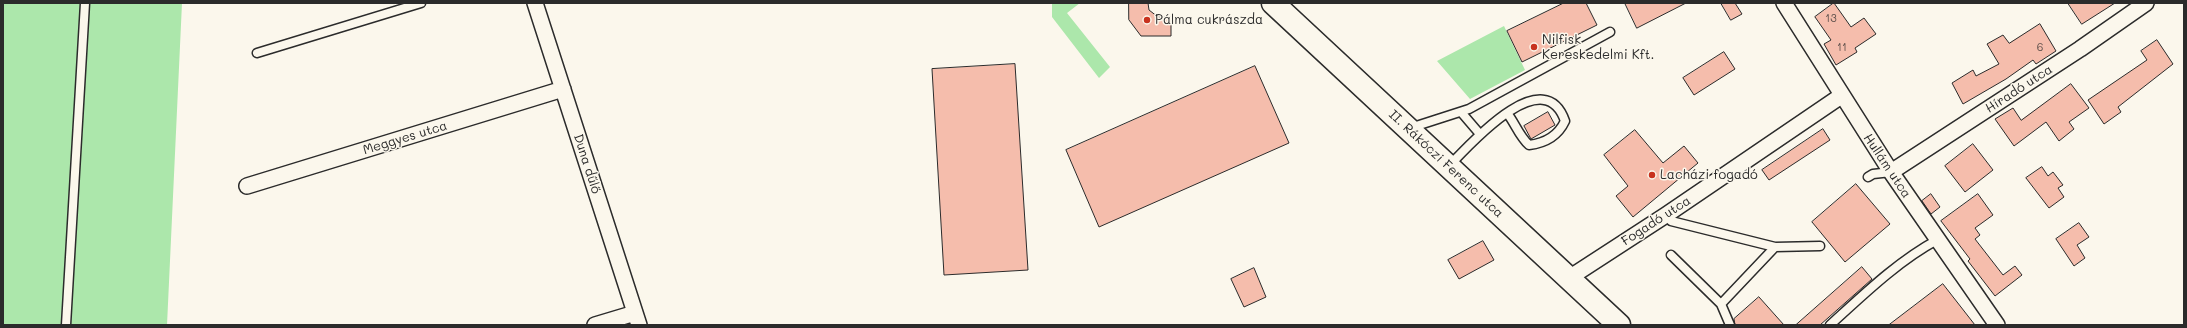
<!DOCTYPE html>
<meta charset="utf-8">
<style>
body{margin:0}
#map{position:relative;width:2187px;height:328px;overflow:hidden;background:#fbf7ec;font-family:Mali,sans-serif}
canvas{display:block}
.frame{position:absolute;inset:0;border:4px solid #2b2b2b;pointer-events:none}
</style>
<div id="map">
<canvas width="2187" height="328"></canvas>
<div class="frame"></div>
</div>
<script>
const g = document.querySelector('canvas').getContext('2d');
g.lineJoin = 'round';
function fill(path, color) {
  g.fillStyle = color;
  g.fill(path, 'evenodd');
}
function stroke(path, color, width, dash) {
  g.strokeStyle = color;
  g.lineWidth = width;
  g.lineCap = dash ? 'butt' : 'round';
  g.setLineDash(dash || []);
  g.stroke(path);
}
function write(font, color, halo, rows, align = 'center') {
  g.font = font + ' Mali,sans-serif';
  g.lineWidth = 3;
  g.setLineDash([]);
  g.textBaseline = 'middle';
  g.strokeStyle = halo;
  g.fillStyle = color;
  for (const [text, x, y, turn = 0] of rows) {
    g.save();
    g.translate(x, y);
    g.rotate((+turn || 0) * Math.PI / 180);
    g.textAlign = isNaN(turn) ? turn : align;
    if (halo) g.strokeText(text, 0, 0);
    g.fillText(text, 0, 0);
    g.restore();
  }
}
fill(new Path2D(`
 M 3,3 L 182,3 L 167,325 L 3,325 Z
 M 1052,3 L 1080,3 L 1067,13 L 1110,67 L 1099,78 L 1052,17 Z
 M 1504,26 L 1525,70 L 1470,99 L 1437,61 Z`), '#ace7ab');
const building = new Path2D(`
 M 1129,3 L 1148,3 L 1149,10 L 1158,17 L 1171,17 L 1171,36 L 1141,36 L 1129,20 Z
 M 1564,3 L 1586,3 L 1597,25 L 1522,62 L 1507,31 Z
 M 1625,3 L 1686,3 L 1637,28 Z
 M 1721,3 L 1735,3 L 1742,14 L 1731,20 Z
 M 1834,3 L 1851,27 L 1864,18 L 1876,34 L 1855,48 L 1857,52 L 1836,65 L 1824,44 L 1831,40 L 1815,17 Z
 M 2068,3 L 2115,3 L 2082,24 Z
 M 2040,24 L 2056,51 L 2036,64 L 2033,60 L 2006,79 L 1963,104 L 1952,83 L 1973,70 L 1976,76 L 1999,64 L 1987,44 L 2003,35 L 2009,43 Z
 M 2157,40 L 2173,64 L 2118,107 L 2121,112 L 2104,124 L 2088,100 L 2147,60 L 2141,51 Z
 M 1724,52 L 1735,69 L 1694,95 L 1683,78 Z
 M 1015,64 L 1028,270 L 944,275 L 932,69 Z
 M 1255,66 L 1289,143 L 1099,227 L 1066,150 Z
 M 2071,84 L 2089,108 L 2069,122 L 2074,129 L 2059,141 L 2046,122 L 2014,146 L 1995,119 L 2013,108 L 2021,120 Z
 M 1548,112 L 1555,125 L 1531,139 L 1524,126 Z
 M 1823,129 L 1830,140 L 1769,180 L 1762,170 Z
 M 1635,130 L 1663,163 L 1684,146 L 1698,163 L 1633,217 L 1616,196 L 1628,186 L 1604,155 Z
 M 1973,144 L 1993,170 L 1965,192 L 1945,166 Z
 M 2042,167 L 2048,176 L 2053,172 L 2063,185 L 2058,188 L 2064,197 L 2049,208 L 2026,178 Z
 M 1856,184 L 1890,224 L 1845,262 L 1812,222 Z
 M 1931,194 L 1940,207 L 1931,214 L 1922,201 Z
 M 1978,194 L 1993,215 L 1975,228 L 1980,235 L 1975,239 L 2003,275 L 2015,266 L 2022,275 L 1995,296 L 1968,261 L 1970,259 L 1941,221 Z
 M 2079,223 L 2089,237 L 2077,245 L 2085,258 L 2074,266 L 2056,239 Z
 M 1483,241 L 1494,260 L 1459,279 L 1448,260 Z
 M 1862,267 L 1872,279 L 1820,325 L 1796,325 Z
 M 1254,268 L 1266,297 L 1244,307 L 1231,279 Z
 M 1943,284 L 1975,325 L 1889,325 Z
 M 1759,297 L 1784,325 L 1735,325 L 1734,319 Z`);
fill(building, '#f5bdac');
stroke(building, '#2b2b2b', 1);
const service = new Path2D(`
 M 257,53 L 421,3
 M 1461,112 L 1479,133
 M 1410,128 L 1469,109 L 1610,32
 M 1449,166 C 1470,144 1544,61 1565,121 C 1558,136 1546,143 1529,145 C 1519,136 1515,123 1507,113
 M 1868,177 L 1873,174 L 1891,172
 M 1666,215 L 1671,221 L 1775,247 L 1820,246
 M 1671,255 L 1721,304 L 1775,247
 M 1721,304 L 1730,325
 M 66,325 L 85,3
 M 1830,325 C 1863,295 1898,261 1937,240`);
const minor = new Path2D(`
 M 535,3 L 639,325
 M 1784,3 L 1891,172 L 1997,325
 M 1891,172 L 2080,49 L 2146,3
 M 247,186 L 563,89
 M 1569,278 L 1666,215 L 1841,96
 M 595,325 L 635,313`);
const secondary = new Path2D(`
 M 1273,3 L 1619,325`);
stroke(service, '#2b2b2b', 11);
stroke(minor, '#2b2b2b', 18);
stroke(secondary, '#2b2b2b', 25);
stroke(service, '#fbf7ec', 8);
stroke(minor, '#fbf7ec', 15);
stroke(secondary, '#fbf7ec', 22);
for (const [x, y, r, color] of [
 [1147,20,4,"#c8321e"],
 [1534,47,4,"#c8321e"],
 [1652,175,4,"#c8321e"]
]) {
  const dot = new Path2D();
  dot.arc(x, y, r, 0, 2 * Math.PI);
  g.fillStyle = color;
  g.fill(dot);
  stroke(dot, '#fbf7ec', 1.5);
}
write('11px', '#5e504b', null, [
 ["13",1831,19],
 ["11",1842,48],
 ["6",2040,48]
]);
write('13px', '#2b2b2b', '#fbf7ec', [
 ["Pálma cukrászda",1155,20],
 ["Nilfisk",1542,40],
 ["Kereskedelmi Kft.",1542,55],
 ["Lacházi fogadó",1660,175]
], 'left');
write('13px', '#2b2b2b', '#fbf7ec', [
 ["Híradó utca",2019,89,-33],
 ["Meggyes utca",405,138,-17],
 ["Duna dűlő",587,164,72],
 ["II. Rákóczi Ferenc utca",1446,164,43],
 ["Hullám utca",1887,166,56],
 ["Fogadó utca",1656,221,-33]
]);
</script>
